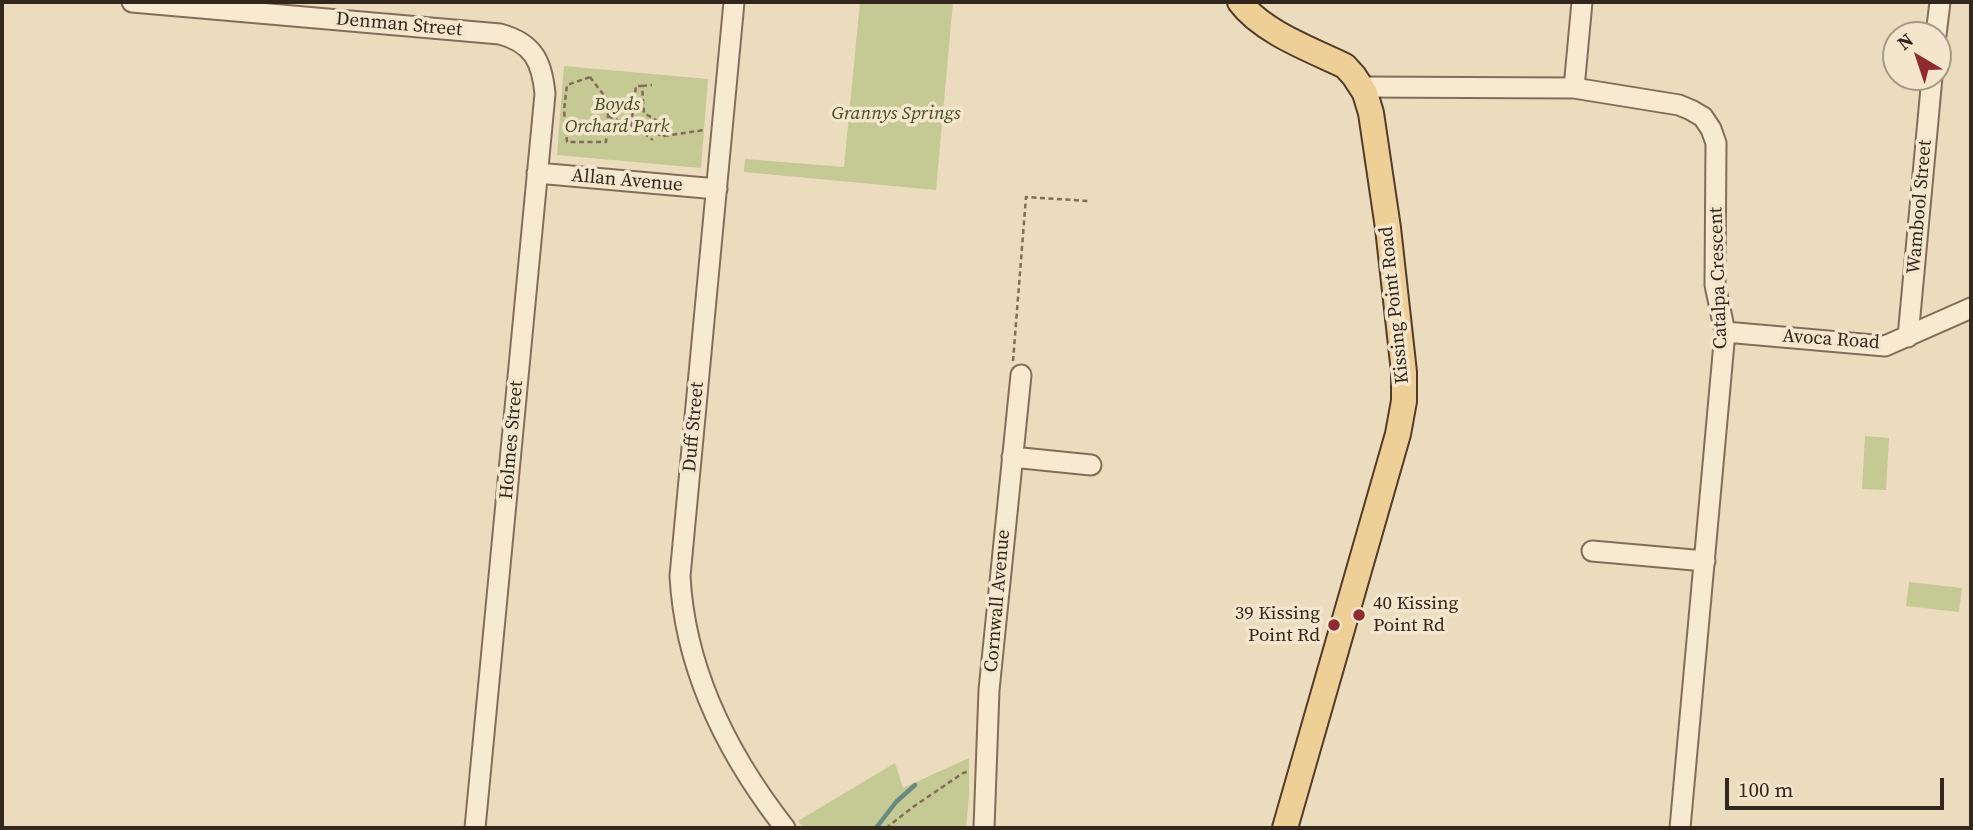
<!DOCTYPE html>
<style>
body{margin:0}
#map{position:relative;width:1973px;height:830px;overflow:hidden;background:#ebdcbe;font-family:"Source Serif 4",serif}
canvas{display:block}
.frame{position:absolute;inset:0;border:4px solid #33261c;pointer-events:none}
.north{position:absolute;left:1882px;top:21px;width:70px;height:70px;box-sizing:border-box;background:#f3e6cd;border:2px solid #a69986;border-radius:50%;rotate:321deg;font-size:19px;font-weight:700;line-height:28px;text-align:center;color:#33261c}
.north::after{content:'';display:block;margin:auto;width:24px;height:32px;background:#8f2a30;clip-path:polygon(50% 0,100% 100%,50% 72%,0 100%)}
.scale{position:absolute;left:1725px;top:778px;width:219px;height:32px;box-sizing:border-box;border:4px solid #33261c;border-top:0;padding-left:9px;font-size:21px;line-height:24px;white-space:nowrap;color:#33261c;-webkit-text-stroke:5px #f3e6cd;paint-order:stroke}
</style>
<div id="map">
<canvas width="1973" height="830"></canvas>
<div class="frame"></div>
<div class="north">N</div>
<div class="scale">100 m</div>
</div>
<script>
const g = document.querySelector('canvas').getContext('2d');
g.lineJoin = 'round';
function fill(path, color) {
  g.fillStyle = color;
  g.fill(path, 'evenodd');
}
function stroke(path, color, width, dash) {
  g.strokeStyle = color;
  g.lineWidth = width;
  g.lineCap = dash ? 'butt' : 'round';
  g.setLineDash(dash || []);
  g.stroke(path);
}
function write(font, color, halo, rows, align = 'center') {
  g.font = font + ' "Source Serif 4",serif';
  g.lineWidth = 7;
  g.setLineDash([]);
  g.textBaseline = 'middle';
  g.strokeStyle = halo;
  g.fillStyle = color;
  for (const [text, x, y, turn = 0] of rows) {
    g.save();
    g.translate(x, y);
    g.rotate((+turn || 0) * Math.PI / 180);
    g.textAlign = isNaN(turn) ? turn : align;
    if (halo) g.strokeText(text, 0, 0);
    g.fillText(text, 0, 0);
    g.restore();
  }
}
fill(new Path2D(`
 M 860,2 L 953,2 L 936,190 L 744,172 L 745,159 L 844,167 Z
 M 564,66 L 708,79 L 701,168 L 557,155 Z
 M 1865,436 L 1889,438 L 1886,490 L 1862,489 Z
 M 1909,582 L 1962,588 L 1959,612 L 1906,606 Z
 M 969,758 L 969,797 L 966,828 L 804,828 L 798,821 L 895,763 L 903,788 Z`), '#c5c993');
stroke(new Path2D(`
 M 876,828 L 896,802 L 915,785`), '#698a80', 4.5);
const minor = new Path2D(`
 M 132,2 L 500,34 C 533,43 542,61 545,94 L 475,828
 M 734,2 L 680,576 C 685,670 728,755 785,828
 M 1936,35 L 1940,2
 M 1361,87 L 1574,88 L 1679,105 L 1691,110 L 1703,117 L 1711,129 L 1716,143 L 1715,285 L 1725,332 L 1680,828
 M 1574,88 L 1582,2
 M 537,173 L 717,189
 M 1725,332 L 1885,346 L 1971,308
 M 1908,337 L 1932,77
 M 1012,457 L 1091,465
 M 1592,551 L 1705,561
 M 984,828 L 989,690 L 1021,375`);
const major = new Path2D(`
 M 1240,2 C 1262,32 1312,50 1345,66 L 1354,76 L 1365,93 L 1371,113 L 1388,228 L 1404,372 L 1404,401 L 1398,434 L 1285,828`);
stroke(minor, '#836d58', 23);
stroke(major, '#503b2c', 28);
stroke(new Path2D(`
 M 590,77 L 609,102 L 606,142 L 567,142 L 564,110 L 567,85 Z
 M 642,86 L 652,85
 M 608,116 L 631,126 L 664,136 L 705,130
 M 631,126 L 636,86 L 642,86 L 644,113 L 661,123 L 664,136
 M 647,132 L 647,136 L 653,140
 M 1013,361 L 1026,197 L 1088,201
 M 886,828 L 913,807 L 963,773 L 970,771`), '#836d58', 2.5, [5, 3.5]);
stroke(minor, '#f7ead1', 19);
stroke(major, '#eecf96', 24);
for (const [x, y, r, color] of [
 [1359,615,7,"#8f2a30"],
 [1334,625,7,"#8f2a30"]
]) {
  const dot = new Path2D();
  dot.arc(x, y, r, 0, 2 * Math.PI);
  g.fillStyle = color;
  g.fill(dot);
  stroke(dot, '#f3e6cd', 2.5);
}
write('19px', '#33261c', '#f3e6cd', [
 ["Denman Street",399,25,5],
 ["Allan Avenue",627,181,5],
 ["Wambool Street",1920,207,-85],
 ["Catalpa Crescent",1719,278,-92],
 ["Kissing Point Road",1395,305,-96],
 ["Avoca Road",1831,340,4],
 ["Duff Street",694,427,-85],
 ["Holmes Street",512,440,-85],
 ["Cornwall Avenue",998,601,-85]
]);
write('italic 19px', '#464e23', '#f3e6cd', [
 ["Boyds",617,105],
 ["Orchard Park",617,127],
 ["Grannys Springs",896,114]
]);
write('19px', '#33261c', '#f3e6cd', [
 ["40 Kissing",1373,604],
 ["Point Rd",1373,626],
 ["39 Kissing",1320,614,"right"],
 ["Point Rd",1320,636,"right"]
], 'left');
</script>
